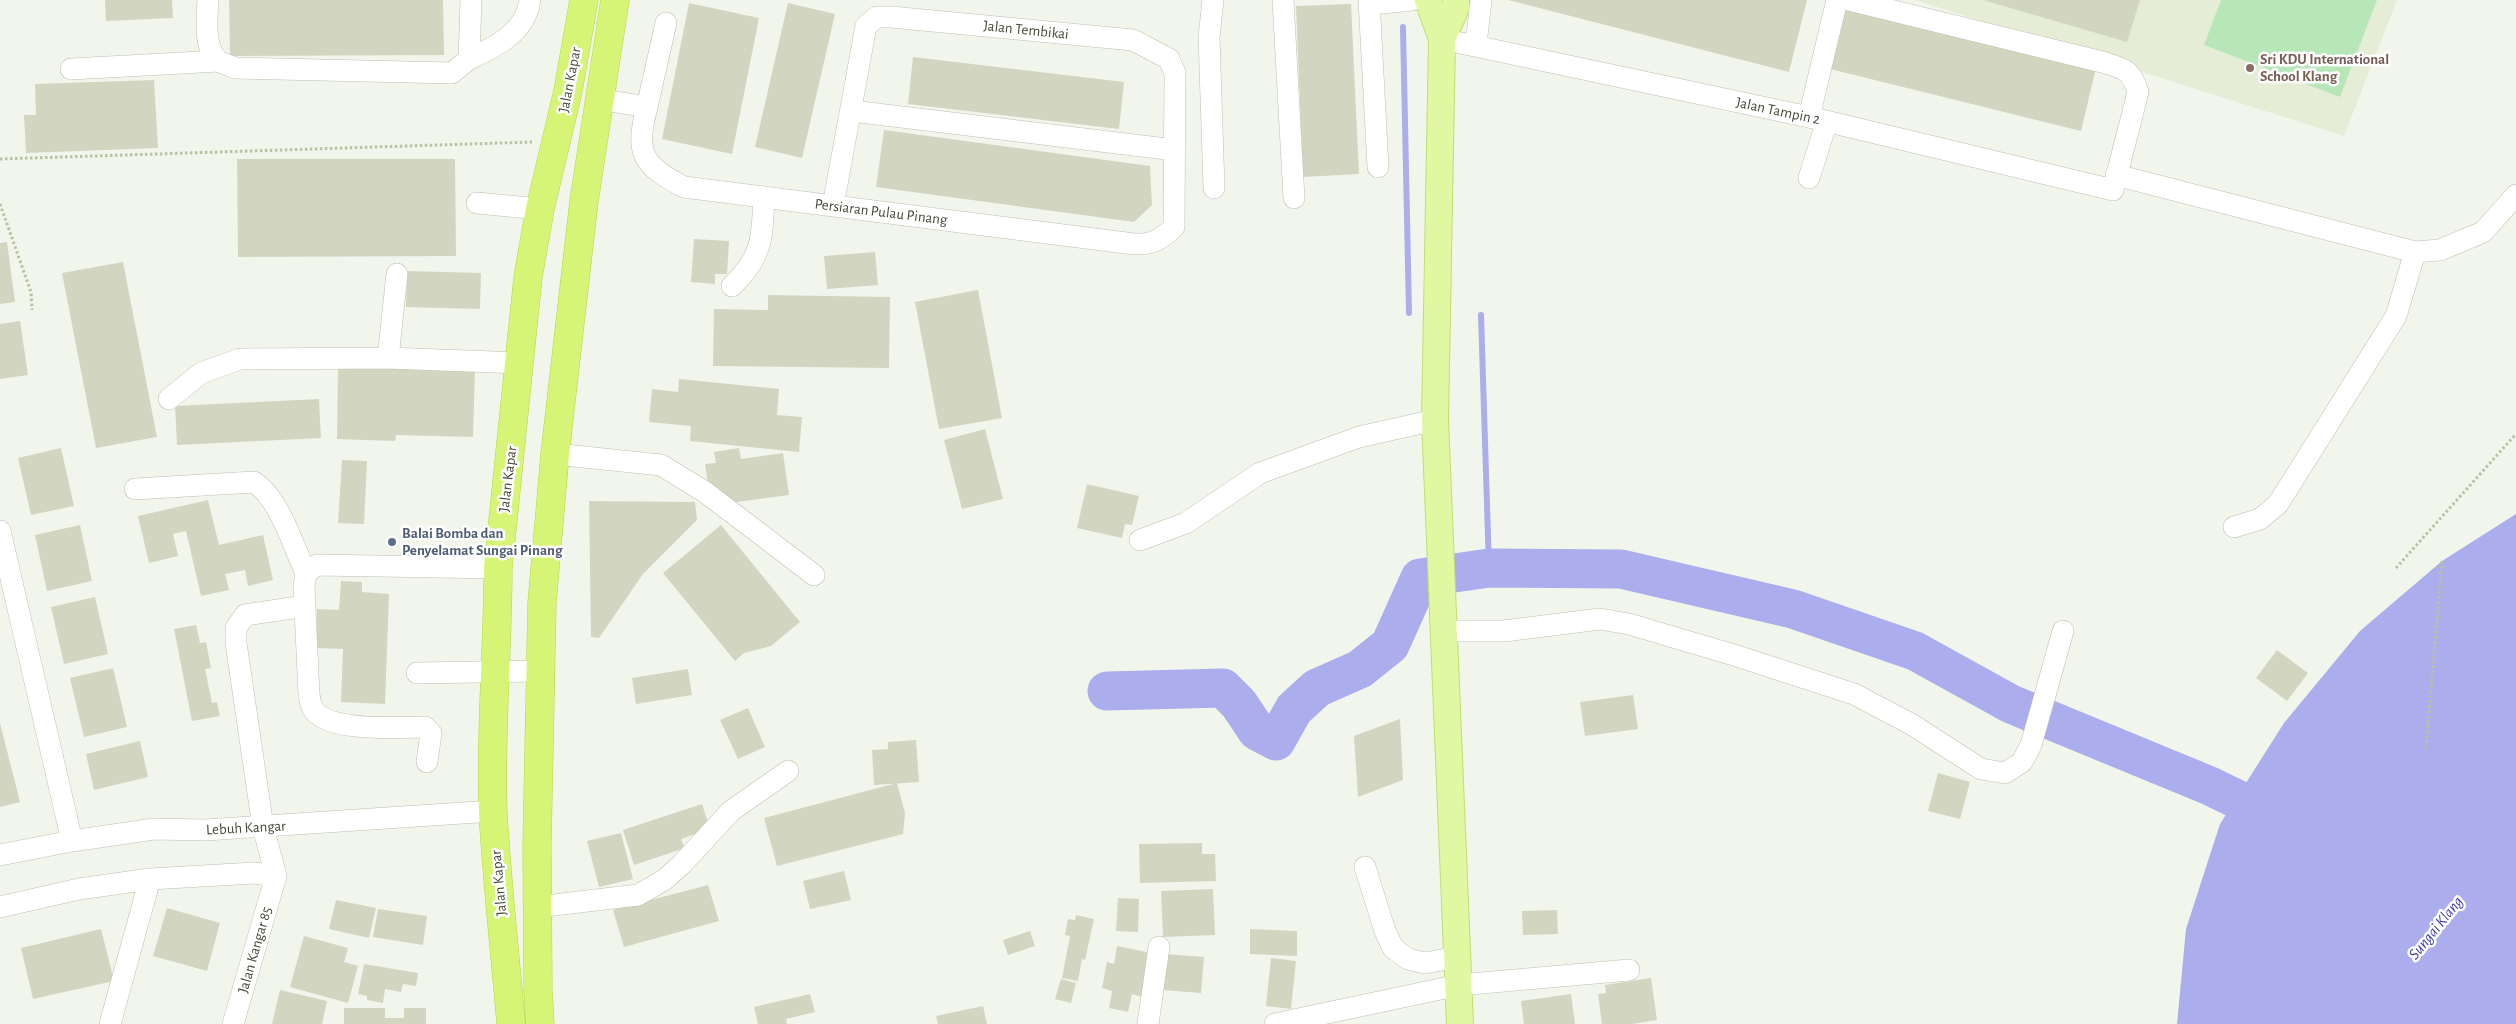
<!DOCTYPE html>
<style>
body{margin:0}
canvas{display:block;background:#f2f5ec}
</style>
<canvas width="2516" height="1024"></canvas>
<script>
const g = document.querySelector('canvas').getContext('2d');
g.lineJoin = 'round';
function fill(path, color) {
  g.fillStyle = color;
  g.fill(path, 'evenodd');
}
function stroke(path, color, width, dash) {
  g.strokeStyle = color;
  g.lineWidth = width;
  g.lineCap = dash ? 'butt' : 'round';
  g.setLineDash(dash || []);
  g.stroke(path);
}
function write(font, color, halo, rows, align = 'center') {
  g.font = font + ' "Alegreya Sans",sans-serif';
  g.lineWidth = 5;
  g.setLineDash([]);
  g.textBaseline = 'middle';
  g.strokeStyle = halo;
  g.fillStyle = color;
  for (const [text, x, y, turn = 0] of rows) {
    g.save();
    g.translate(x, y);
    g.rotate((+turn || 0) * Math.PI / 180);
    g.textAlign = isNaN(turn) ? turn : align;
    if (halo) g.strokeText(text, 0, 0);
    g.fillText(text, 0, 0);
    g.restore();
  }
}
fill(new Path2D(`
 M 1915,0 L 2397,0 L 2344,136 Z`), '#e6edd6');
fill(new Path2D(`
 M 2221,0 L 2377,0 L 2340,97 L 2204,45 Z`), '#b7e6b9');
fill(new Path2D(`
 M 2516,514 L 2516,1024 L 2177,1024 L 2186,929 L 2220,824 L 2284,723 L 2360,631 L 2442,561 Z`), '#acaded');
stroke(new Path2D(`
 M 1403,27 L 1409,313
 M 1481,315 L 1489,568`), '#acaded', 6);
stroke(new Path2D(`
 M 1107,691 L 1223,688 L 1239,704 L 1257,731 L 1276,741 L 1294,709 L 1317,688 L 1360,669 L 1390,645 L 1420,578 L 1489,568 L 1621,569 L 1793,609 L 1915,651 L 2011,704 L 2210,786 L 2284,822`), '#acaded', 39);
fill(new Path2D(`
 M 105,0 L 172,0 L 173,18 L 106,21 Z
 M 229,0 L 443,0 L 444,55 L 230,56 Z
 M 1508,0 L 1807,0 L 1789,72 Z
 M 1983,0 L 2140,0 L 2127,42 Z
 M 689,3 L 759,18 L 732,154 L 662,139 Z
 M 788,3 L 835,14 L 802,158 L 755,147 Z
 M 1351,4 L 1359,174 L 1303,177 L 1296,6 Z
 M 1837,5 L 2096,68 L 2081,131 L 1822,67 Z
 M 913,57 L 1124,82 L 1119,129 L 908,104 Z
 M 154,80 L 158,148 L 26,153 L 24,115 L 36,115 L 35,84 Z
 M 884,130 L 1150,166 L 1152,205 L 1134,222 L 876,187 Z
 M 237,159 L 455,159 L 456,256 L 238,257 Z
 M 694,239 L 729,241 L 727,274 L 715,274 L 715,284 L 691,282 Z
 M 7,242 L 15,302 L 0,304 L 0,243 Z
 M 875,252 L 878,285 L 827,289 L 824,256 Z
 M 123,262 L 157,437 L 96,448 L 62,273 Z
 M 407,271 L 481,273 L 480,309 L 406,307 Z
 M 978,290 L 1002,418 L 939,429 L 915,302 Z
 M 768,295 L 890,297 L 889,368 L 713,366 L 714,309 L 768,310 Z
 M 20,321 L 28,375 L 0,379 L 0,324 Z
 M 338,365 L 475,369 L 473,437 L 396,435 L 395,441 L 337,439 Z
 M 679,379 L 779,389 L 777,415 L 802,417 L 799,452 L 690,441 L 691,426 L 649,422 L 652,389 L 678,392 Z
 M 319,399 L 321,438 L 177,445 L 175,406 Z
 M 985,429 L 1003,499 L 962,509 L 944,440 Z
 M 61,448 L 74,506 L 31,515 L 18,458 Z
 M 739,448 L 741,459 L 783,453 L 789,495 L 729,503 L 709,491 L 705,464 L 716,463 L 714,452 Z
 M 342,460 L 367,461 L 364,524 L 338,523 Z
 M 1087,484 L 1139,496 L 1132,525 L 1125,524 L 1122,538 L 1077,528 Z
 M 208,500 L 219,545 L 263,535 L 273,580 L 248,586 L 245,570 L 225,574 L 229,590 L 201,596 L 186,531 L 173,534 L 178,556 L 149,563 L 138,516 Z
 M 589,501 L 695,502 L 697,520 L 643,574 L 599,638 L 591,637 Z
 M 80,525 L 92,581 L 47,591 L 35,535 Z
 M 721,525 L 800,622 L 771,646 L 744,653 L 735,661 L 663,573 Z
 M 341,581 L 362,582 L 362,592 L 389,594 L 385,704 L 341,702 L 343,649 L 316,648 L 317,609 L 339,610 Z
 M 95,597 L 108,654 L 64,664 L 51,607 Z
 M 196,625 L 200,643 L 206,642 L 211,668 L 205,669 L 212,703 L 217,702 L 220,716 L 192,721 L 174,629 Z
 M 2277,650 L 2308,673 L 2287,701 L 2256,678 Z
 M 113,668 L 127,727 L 84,737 L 70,678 Z
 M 688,669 L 692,695 L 636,704 L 632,678 Z
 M 1633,695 L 1638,729 L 1585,736 L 1580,702 Z
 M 748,708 L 765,747 L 738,759 L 720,720 Z
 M 1400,719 L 1403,780 L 1358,797 L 1354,736 Z
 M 0,723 L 20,802 L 0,807 Z
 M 916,740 L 919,782 L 874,785 L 872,750 L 888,749 L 888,742 Z
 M 140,741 L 148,777 L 94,790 L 86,754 Z
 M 1938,773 L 1970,782 L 1960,819 L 1928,811 Z
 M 897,783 L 905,813 L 903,834 L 777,866 L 764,818 Z
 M 702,804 L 710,829 L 681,839 L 685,848 L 634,865 L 623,830 Z
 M 621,833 L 633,879 L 599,887 L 587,841 Z
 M 1202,843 L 1202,854 L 1215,854 L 1216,881 L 1140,883 L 1139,844 Z
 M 844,871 L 851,900 L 810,909 L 803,881 Z
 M 708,885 L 719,921 L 624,947 L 613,910 Z
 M 1213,889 L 1215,935 L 1163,937 L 1161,891 Z
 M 1118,898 L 1139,899 L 1138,932 L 1116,931 Z
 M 336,900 L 376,908 L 369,938 L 329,929 Z
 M 167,908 L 220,923 L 207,971 L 153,956 Z
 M 378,909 L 427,916 L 423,945 L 373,937 Z
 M 1557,910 L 1558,934 L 1523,935 L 1522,911 Z
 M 1076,915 L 1094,919 L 1085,960 L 1082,959 L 1078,981 L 1062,978 L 1070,936 L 1065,935 L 1068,919 L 1075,920 Z
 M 101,929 L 114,981 L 33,999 L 21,948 Z
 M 1250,929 L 1297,931 L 1297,956 L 1250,954 Z
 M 1030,931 L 1035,946 L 1008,955 L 1003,940 Z
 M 304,936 L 348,948 L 344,962 L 358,966 L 348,1003 L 290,987 Z
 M 1117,946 L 1151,953 L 1142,997 L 1132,994 L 1128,1012 L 1109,1008 L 1112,991 L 1102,988 L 1107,962 L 1114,964 Z
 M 1165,954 L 1204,957 L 1201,993 L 1163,990 Z
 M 1271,958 L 1296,961 L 1291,1009 L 1266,1006 Z
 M 364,964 L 418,973 L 416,986 L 403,984 L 401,992 L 385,989 L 383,1003 L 367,1000 L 367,996 L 358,994 Z
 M 1651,978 L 1657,1020 L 1632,1024 L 1602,1024 L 1598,994 L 1606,993 L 1605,985 Z
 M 1061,979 L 1076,983 L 1071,1003 L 1055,999 Z
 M 280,990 L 327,1001 L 322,1024 L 272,1024 Z
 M 810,994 L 815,1012 L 786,1019 L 787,1024 L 758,1024 L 754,1007 Z
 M 1571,994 L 1575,1024 L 1524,1024 L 1521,1001 Z
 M 983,1006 L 987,1024 L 938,1024 L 936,1016 Z
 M 344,1008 L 385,1008 L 385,1018 L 404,1018 L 404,1008 L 426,1008 L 426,1024 L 344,1024 Z`), '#d2d6c1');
const minor = new Path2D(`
 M 208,0 C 207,17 203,51 220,62 C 225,64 231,66 235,68 L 452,73 L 469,59 L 471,0
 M 1213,0 L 1209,37 L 1214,188
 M 1283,0 L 1294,198
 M 1369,0 L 1378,167
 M 1373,0 L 1382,3 L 1412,0
 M 1442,39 L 1809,117 L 2113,190 L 2138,92 C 2131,69 2124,69 2102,62 L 1849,0
 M 1476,45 L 1481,0
 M 469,59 C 496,47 526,32 530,0
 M 71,69 L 219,61
 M 598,99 L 647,107 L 666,23
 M 647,107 C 635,154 642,165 684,187 L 1134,244 C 1153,245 1161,239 1174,227 L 1175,73 L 1169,59 L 1133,40 L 891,17 L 877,17 L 866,26 L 833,206
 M 852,111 L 1175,150
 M 1809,117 L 1837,0
 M 2116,175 L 2415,252 L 2440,250 L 2483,232 L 2516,195
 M 1809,178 L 1827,121
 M 477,203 L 540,209
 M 732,286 C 763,256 762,238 764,197
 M 388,358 L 397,274
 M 169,399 L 201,373 L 240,359 L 388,358 L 520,363
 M 555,454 L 661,465 L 705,492 L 814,575
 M 135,489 L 254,482 C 280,499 292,544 306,573
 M 2234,527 L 2260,519 L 2278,504 L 2396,316 L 2415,252
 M 0,531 L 72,841
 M 1140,540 L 1186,523 L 1260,473 L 1359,437 L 1435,420
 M 1444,631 L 1504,631 L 1600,619 L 1629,624 L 1737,656 L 1854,694 L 1911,724 L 1981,769 L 2005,773 L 2022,762 L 2031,745 L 2063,631
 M 417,673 L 539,671
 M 427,762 L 431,733 L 425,727 C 399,727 324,733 312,707 C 310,703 310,698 309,695 L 304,587 L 306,573 L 317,565 L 498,568
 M 0,855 L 72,841 L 154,829 L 205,830 L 493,811
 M 1365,867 L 1385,931 L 1393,948 L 1408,959 L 1425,963 L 1458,957
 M 276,876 L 263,827 L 236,643 L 236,628 L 245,615 L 305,606
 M 0,907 L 79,889 L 150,879 L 254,873 L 276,876
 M 537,907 L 638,895 L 664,880 L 682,864 L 731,811 L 788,771
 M 110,1024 L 150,879
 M 233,1024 L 276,876
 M 1148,1024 L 1159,947
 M 1275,1024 L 1459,985 L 1629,970`);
const major = new Path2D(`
 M 1428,0 L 1442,39 L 1435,420 L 1460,1024
 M 1442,39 L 1456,8 L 1456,0`);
const highway = new Path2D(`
 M 511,1024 C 505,953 497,882 493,812 C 490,730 498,650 498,568 L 528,277 L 540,209 L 568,91 L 584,0
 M 540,1024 L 538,990 L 537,845 L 542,603 L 555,454 L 584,201 L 615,0`);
stroke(minor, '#bcc0ae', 22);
stroke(major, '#c0de71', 28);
stroke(highway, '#b7d545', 29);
stroke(new Path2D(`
 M 0,159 L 532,142
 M 0,204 L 31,292 L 32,310
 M 2396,568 L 2516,434
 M 2426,748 L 2442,561`), '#bac1a0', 3, [2.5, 2.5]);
stroke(minor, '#fff', 21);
stroke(major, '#dff8a1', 26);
stroke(highway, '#d6f576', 28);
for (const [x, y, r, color] of [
 [2250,68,5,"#8d6e63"],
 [392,542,5,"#5c6f8a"]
]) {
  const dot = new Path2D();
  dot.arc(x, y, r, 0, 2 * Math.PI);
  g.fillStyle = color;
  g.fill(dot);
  stroke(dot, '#fff', 2);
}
write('15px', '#464939', '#fff', [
 ["Jalan Tembikai",1026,30,6],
 ["Jalan Kapar",570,80,-79],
 ["Jalan Tampin 2",1778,111,12],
 ["Persiaran Pulau Pinang",881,212,7],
 ["Jalan Kapar",508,479,-83],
 ["Lebuh Kangar",246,828,-3],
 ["Jalan Kapar",499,883,-95],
 ["Jalan Kangar 85",255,950,-74]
]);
write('bold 15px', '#785e54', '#fff', [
 ["Sri KDU International",2260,59],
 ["School Klang",2260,76]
], 'left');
write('bold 15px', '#4e5e75', '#fff', [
 ["Balai Bomba dan",402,533],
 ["Penyelamat Sungai Pinang",402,550]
], 'left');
write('italic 16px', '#3838b0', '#fff', [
 ["Sungai Klang",2436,928,-51]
]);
</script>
